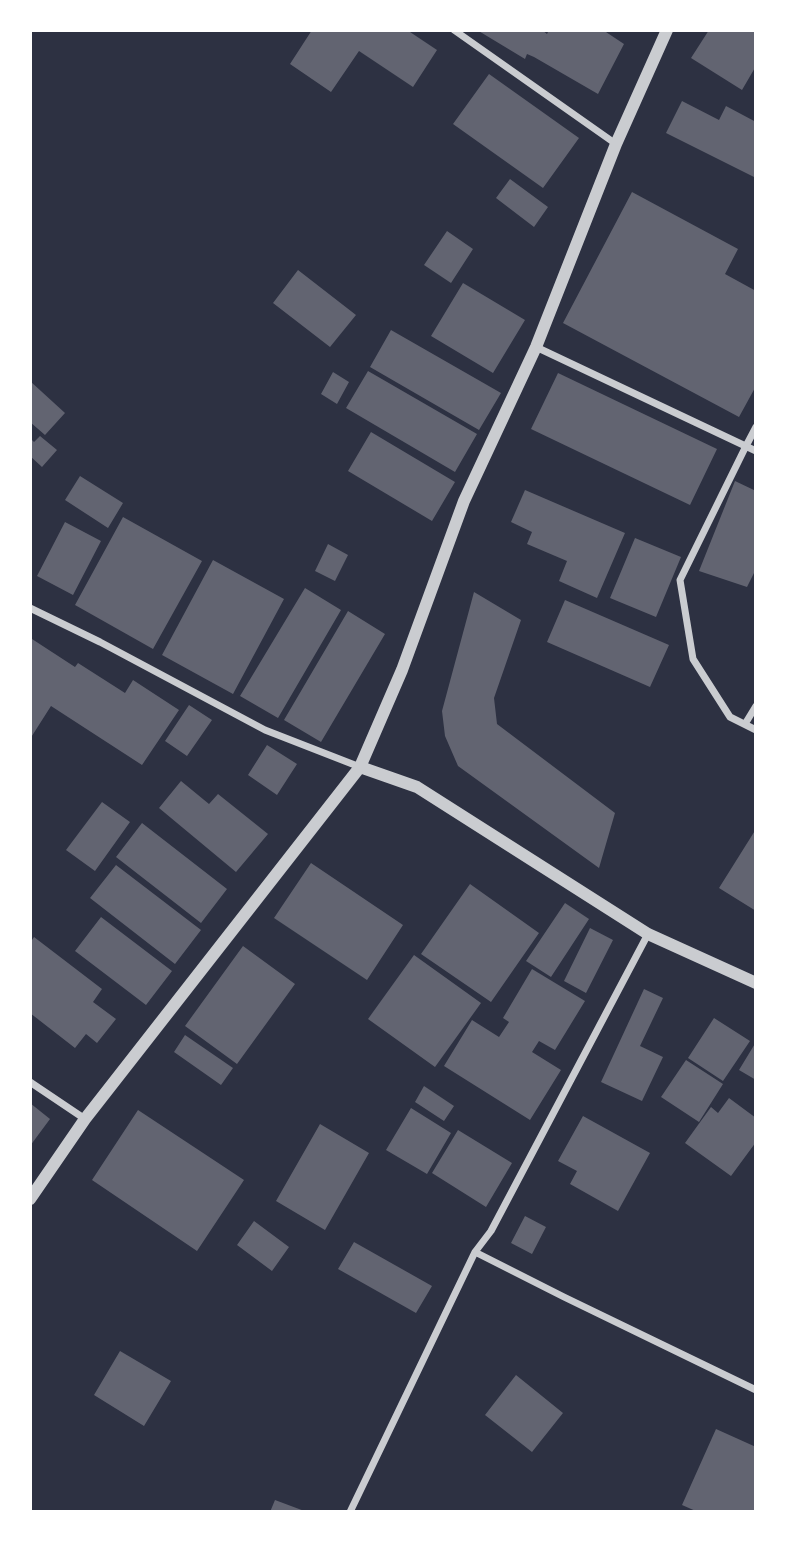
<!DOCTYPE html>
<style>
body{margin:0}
#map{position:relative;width:786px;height:1542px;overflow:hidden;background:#2d3142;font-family:"DM Sans",sans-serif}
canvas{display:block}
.frame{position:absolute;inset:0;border:32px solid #fff;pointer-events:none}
</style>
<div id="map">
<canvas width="786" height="1542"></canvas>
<div class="frame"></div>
</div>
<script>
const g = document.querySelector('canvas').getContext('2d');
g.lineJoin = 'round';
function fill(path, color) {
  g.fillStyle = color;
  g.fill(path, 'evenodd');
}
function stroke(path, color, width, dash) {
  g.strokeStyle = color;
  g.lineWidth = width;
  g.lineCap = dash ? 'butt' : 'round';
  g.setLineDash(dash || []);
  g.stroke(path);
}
fill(new Path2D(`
 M 312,30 L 407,30 L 437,50 L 413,87 L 359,51 L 331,92 L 290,64 Z
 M 477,30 L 542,30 L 547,34 L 549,30 L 603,30 L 624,44 L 598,94 L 534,57 L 527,54 L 525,59 Z
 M 709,30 L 756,30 L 756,66 L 742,90 L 691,58 Z
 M 489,74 L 579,138 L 543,188 L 453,124 Z
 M 682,101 L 719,120 L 726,106 L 756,122 L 756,178 L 666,133 Z
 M 510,179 L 548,207 L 534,227 L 496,198 Z
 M 632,192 L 738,249 L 725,274 L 756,291 L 756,386 L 739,417 L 563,323 Z
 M 447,231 L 473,249 L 451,283 L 424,265 Z
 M 298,270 L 356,315 L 330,347 L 273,303 Z
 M 463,283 L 525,320 L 493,373 L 431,336 Z
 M 391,330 L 501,393 L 479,430 L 370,367 Z
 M 368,371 L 477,434 L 455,472 L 346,408 Z
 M 333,372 L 349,382 L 337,404 L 321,394 Z
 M 558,373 L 717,449 L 690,505 L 531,429 Z
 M 30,381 L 65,413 L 45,435 L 30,422 Z
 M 371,432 L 455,482 L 432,521 L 348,471 Z
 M 40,436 L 57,450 L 42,467 L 30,456 L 30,438 L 34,442 Z
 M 80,476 L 123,503 L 108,528 L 65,500 Z
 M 735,481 L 756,491 L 756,569 L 747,587 L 699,571 Z
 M 525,490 L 625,533 L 597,598 L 559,581 L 567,561 L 527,544 L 532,532 L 511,522 Z
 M 123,517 L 202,561 L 153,649 L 75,605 Z
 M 65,522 L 101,541 L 73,595 L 37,576 Z
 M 635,538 L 681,557 L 656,617 L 610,598 Z
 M 328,544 L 348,555 L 335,581 L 315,571 Z
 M 213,560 L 284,599 L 233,694 L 162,655 Z
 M 305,588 L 341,610 L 278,718 L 240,696 Z
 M 474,592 L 521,620 L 494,698 L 497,724 L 615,813 L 599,868 L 458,766 L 445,736 L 442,711 Z
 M 565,600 L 669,645 L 650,687 L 547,642 Z
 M 348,611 L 385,634 L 321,742 L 284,720 Z
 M 32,639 L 75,667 L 78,663 L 125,693 L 133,680 L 179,710 L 142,765 L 51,706 L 30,739 L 30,643 Z
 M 189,705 L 212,720 L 187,756 L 165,741 Z
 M 267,745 L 297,764 L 277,795 L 248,775 Z
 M 181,781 L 209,804 L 218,794 L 268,834 L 236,872 L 159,808 Z
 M 102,802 L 130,822 L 95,871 L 66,850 Z
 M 142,823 L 227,889 L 201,923 L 116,857 Z
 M 756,829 L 756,911 L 719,888 Z
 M 311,863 L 403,925 L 367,980 L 274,918 Z
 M 116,865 L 201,930 L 175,964 L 90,898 Z
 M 470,884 L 539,933 L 491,1002 L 421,954 Z
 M 565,903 L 589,919 L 551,977 L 526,961 Z
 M 101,917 L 172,971 L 146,1005 L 75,951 Z
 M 590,928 L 613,940 L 586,993 L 564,981 Z
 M 34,937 L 102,989 L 93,1002 L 116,1019 L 97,1043 L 86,1034 L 75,1048 L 30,1013 L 30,943 Z
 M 243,946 L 295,984 L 237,1064 L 185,1026 Z
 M 414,955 L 481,1003 L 435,1067 L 368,1019 Z
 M 532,969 L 585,1001 L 555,1050 L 539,1041 L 532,1052 L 561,1070 L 530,1120 L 444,1066 L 472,1020 L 499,1037 L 509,1022 L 503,1018 Z
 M 644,989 L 663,998 L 640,1046 L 663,1057 L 642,1101 L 601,1082 Z
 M 714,1018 L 750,1041 L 723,1081 L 688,1058 Z
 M 185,1035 L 233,1068 L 221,1085 L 174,1052 Z
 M 756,1042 L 756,1080 L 739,1070 Z
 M 686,1060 L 723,1084 L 699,1122 L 661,1097 Z
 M 424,1086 L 454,1106 L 444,1121 L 415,1102 Z
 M 729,1098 L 756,1118 L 756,1142 L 731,1176 L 685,1143 L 711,1107 L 718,1113 Z
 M 30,1103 L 50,1119 L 30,1146 Z
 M 411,1108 L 451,1133 L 427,1174 L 386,1150 Z
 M 138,1110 L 244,1180 L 197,1251 L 92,1180 Z
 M 583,1116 L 650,1153 L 618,1211 L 570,1184 L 577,1171 L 558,1161 Z
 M 320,1124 L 369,1153 L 325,1230 L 276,1201 Z
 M 458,1130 L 512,1163 L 486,1207 L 432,1173 Z
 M 525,1216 L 546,1227 L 532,1254 L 511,1243 Z
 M 254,1221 L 289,1247 L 272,1271 L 237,1245 Z
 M 354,1242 L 432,1286 L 416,1313 L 338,1269 Z
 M 120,1351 L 171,1381 L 144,1426 L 94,1395 Z
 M 516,1375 L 563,1413 L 532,1452 L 485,1415 Z
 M 716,1429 L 756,1447 L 756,1512 L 698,1512 L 682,1505 Z
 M 275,1500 L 307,1512 L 270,1512 Z`), '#626471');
stroke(new Path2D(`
 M 454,30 L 616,144
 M 536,347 L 756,451
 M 756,427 L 746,446 L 680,580 L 693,659 L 730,717 L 756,730
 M 30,608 L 100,642 L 265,730 L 360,767
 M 745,724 L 756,706
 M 30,1082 L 85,1119
 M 475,1252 L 564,1297 L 756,1390
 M 350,1512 L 475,1252 L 491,1231 L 648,934`), '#caccd0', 7);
stroke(new Path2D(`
 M 360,767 L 417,787 L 648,934 L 756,983
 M 30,1199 L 85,1119 L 360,767 L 402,670 L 464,501 L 536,347 L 616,144 L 667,30`), '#caccd0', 12);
</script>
